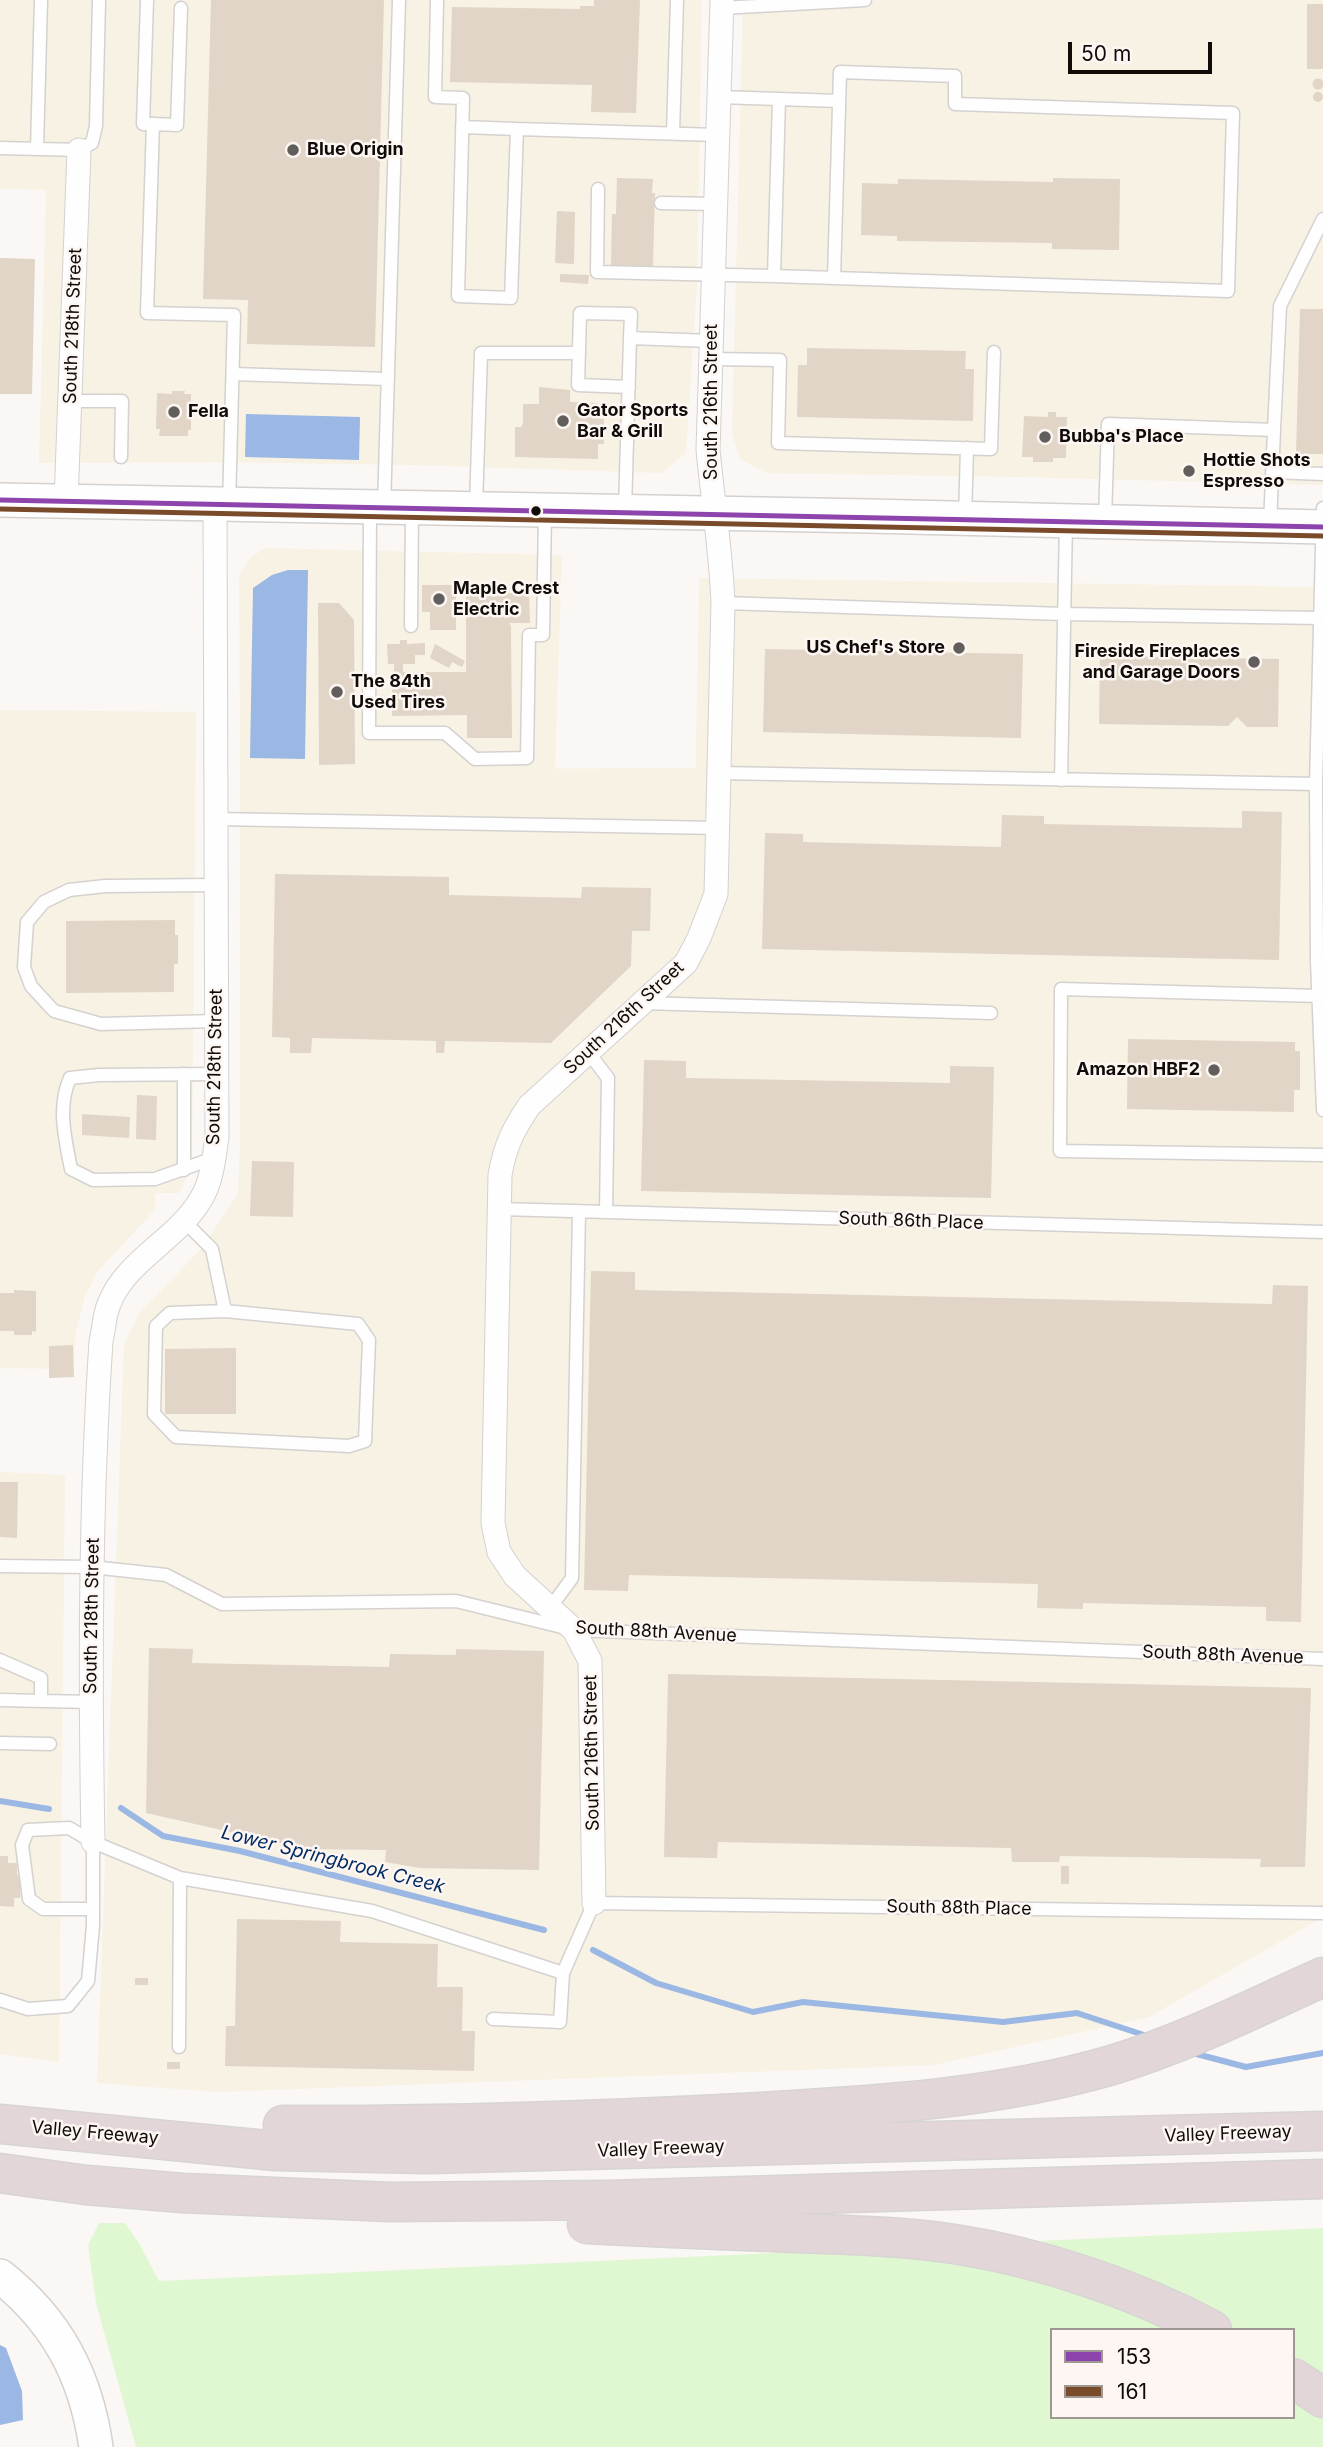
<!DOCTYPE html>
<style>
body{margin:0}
#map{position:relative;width:1323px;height:2447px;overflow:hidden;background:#faf7f5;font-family:Inter,sans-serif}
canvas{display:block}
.legend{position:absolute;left:1050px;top:2328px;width:245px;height:91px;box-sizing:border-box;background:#fdf6f2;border:2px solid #9e9895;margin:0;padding:9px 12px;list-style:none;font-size:21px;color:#0f0b09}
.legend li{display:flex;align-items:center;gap:14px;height:35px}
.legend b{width:35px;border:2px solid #9e9895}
.scale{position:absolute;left:1068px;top:42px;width:144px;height:32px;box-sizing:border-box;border:4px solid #0f0b09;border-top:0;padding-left:9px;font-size:21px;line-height:24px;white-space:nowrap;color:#0f0b09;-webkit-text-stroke:5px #fdf6f2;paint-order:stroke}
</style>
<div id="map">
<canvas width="1323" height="2447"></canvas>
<ul class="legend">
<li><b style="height:9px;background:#8e44ad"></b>153</li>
<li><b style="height:9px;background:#7a4b2a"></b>161</li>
</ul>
<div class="scale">50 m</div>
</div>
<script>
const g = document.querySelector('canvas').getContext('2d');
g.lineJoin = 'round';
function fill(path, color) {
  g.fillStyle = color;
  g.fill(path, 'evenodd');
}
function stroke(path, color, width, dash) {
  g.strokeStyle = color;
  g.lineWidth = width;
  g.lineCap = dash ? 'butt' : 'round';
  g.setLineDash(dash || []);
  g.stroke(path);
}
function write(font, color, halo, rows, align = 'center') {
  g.font = font + ' Inter,sans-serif';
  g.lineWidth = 5;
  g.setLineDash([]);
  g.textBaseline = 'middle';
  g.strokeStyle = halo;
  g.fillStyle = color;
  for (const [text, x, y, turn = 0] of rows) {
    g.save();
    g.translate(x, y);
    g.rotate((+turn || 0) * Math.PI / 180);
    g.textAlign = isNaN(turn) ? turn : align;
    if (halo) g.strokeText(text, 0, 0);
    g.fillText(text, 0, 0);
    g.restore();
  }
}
fill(new Path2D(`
 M 553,282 L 697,285 L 686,453 L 661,473 L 411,465 L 414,327 L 552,329 Z
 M 1297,302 L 1323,302 L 1323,485 L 1017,477 L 1019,392 L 1284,399 L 1287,314 Z
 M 108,329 L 214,331 L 212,462 L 104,463 Z
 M 265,548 L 562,555 L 555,769 L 240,770 L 239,575 L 250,558 Z
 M 699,578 L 1323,587 L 1323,755 L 696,746 Z`), '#f8f2e5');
fill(new Path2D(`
 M 0,0 L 702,0 L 697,285 L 554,282 L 552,329 L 414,327 L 411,465 L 212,462 L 214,331 L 109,329 L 104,463 L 39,463 L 46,190 L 0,189 Z
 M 743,0 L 1323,0 L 1323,302 L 1297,302 L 1287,314 L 1284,399 L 1020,392 L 1017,477 L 766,473 L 740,459 L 732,434 Z
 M 0,710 L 196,712 L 192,1161 L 180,1193 L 155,1193 L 155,1210 L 97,1272 L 85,1297 L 76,1332 L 73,1369 L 0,1368 Z
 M 696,746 L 1323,755 L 1323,1917 L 1149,2017 L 934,2065 L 218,2092 L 97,2083 L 124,1343 L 139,1313 L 202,1248 L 238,1193 L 240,1146 L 240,770 L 696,768 Z
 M 0,1472 L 65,1475 L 59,2062 L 0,2054 Z`), '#f8f2e4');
fill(new Path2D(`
 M 99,2223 L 125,2223 L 139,2243 L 159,2281 L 1323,2228 L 1323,2447 L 136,2447 L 96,2303 L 88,2245 ZM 1052,2330 L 1293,2330 L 1293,2417 L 1052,2417 Z`), '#e0f8d2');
fill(new Path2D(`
 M 246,414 L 360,417 L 359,460 L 245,457 Z
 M 288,570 L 308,570 L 305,759 L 250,758 L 253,588 L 272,575 Z
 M 0,2345 L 6,2348 L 22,2391 L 23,2420 L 0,2425 Z`), '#9bb7e3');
stroke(new Path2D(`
 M 0,1801 L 49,1809
 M 121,1808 L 163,1836 L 240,1851 L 544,1930
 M 593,1950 L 656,1983 L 753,2012 L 803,2002 L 1003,2022 L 1077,2013 L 1150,2037
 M 1189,2052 L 1246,2067 L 1323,2053`), '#9bb7e3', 6);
fill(new Path2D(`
 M 211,0 L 384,0 L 375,347 L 247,344 L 248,300 L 203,299 Z
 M 594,0 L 640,0 L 636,113 L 591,112 L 592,85 L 450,82 L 452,7 L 580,9 L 580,6 L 594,6 Z
 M 1307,4 L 1323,4 L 1323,69 L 1307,69 Z
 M1312.5 84a5.5 5.5 0 1 1 11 0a5.5 5.5 0 1 1-11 0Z
 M1313 97a5 5 0 1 1 10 0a5 5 0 1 1-10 0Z
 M 617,178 L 653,179 L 652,193 L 655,193 L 653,266 L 611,265 L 612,214 L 616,214 Z
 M 1053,178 L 1120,179 L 1119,250 L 1052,249 L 1052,243 L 897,241 L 897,236 L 861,235 L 862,183 L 898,184 L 898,179 L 1053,182 Z
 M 557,211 L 575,212 L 574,264 L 555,263 Z
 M 0,258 L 35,259 L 32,394 L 0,394 Z
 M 560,274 L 589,275 L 588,284 L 560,282 Z
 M 1300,309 L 1323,309 L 1323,454 L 1296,454 Z
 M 807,348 L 966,351 L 965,369 L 974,369 L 973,421 L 797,417 L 798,365 L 807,365 Z
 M 539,387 L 570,390 L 570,402 L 598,403 L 598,418 L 604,419 L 604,444 L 598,444 L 598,459 L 515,457 L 515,427 L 521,427 L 523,424 L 523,404 L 539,404 Z
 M 172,391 L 185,391 L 184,394 L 191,394 L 191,430 L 188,430 L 188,436 L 159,436 L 160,429 L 156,429 L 157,393 L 172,394 Z
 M 1048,412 L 1056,412 L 1056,417 L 1067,417 L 1066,458 L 1053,458 L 1053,462 L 1033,462 L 1033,457 L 1022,457 L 1024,416 L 1048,417 Z
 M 1184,467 L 1194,467 L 1194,475 L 1184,475 Z
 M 422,585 L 456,585 L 456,630 L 430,630 L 430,612 L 422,612 Z
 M 466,593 L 529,593 L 530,623 L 509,623 L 511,626 L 512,738 L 467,738 L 467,715 L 392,716 L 392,672 L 394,672 L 394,664 L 388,664 L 387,644 L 400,644 L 400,640 L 407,640 L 407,644 L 425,643 L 425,655 L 415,655 L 415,664 L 403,664 L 403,672 L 466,672 Z
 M 318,603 L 339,603 L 354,620 L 355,764 L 319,765 Z
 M 435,644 L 465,661 L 462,667 L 452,662 L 449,668 L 430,658 Z
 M 765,649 L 1023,654 L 1021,738 L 763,732 Z
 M 1100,656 L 1279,659 L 1278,727 L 1247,727 L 1237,717 L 1228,726 L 1099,724 Z
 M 1242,811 L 1282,812 L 1279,960 L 762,949 L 765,833 L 803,834 L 803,842 L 1001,847 L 1002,815 L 1044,816 L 1044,824 L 1242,828 Z
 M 275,874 L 449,877 L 449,895 L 581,898 L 582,887 L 651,888 L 650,931 L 632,931 L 631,966 L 551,1043 L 445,1041 L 444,1053 L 436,1053 L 436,1041 L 312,1038 L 311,1053 L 290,1053 L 290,1038 L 272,1037 Z
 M 175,920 L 175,935 L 178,935 L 178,964 L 174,964 L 174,992 L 66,993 L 66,921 Z
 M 1128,1039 L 1295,1042 L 1295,1051 L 1300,1051 L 1300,1090 L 1294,1090 L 1294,1112 L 1127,1109 Z
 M 644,1060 L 686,1061 L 686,1078 L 950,1083 L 950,1066 L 994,1067 L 991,1198 L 641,1191 Z
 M 137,1095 L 157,1096 L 156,1140 L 136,1139 Z
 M 82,1114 L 130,1117 L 129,1138 L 82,1135 Z
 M 252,1161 L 294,1162 L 293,1217 L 250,1216 Z
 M 591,1271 L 635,1272 L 635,1290 L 1272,1304 L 1273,1285 L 1308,1286 L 1301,1622 L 1266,1621 L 1266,1607 L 1083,1603 L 1083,1609 L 1037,1608 L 1038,1584 L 629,1575 L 628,1591 L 584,1590 Z
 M 14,1290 L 36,1291 L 36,1332 L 32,1331 L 32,1335 L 14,1335 L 14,1331 L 0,1331 L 0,1293 L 14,1293 Z
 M 73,1345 L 74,1377 L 49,1378 L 49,1346 Z
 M 236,1348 L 236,1414 L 165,1414 L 165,1349 Z
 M 0,1482 L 18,1482 L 17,1538 L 0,1537 Z
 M 149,1648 L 193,1649 L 192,1663 L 389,1667 L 390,1654 L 456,1655 L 456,1649 L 544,1651 L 539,1870 L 420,1868 L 385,1862 L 386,1850 L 306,1849 L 146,1813 Z
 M 668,1674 L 1311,1688 L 1305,1867 L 1260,1867 L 1261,1859 L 1060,1856 L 1059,1862 L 1012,1862 L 1011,1848 L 718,1842 L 717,1858 L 664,1857 Z
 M 0,1856 L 8,1856 L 8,1863 L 17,1863 L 17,1875 L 21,1876 L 20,1898 L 14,1898 L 14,1907 L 0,1906 Z
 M 1061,1866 L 1069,1866 L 1069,1884 L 1061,1884 Z
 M 237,1919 L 341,1921 L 340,1942 L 438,1944 L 437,1987 L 463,1987 L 462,2031 L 475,2031 L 474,2071 L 225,2066 L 226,2026 L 235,2026 Z
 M 135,1978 L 148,1978 L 148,1985 L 135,1985 Z
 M 167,2062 L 180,2062 L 180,2069 L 167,2069 Z`), '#e0d5c7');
const lane = new Path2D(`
 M 147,0 L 143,124 L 153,124
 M 437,0 L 435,97 L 463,98 L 458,296 L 511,298 L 517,129 L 462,127
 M 181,8 L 177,125 L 153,124 L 147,313 L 234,315 L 229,505
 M 722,8 L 865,0
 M 779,99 L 839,101
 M 517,129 L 718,135
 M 673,133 L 677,0
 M 0,148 L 79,150 L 92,143 L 96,126 L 99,0
 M 37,149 L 41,0
 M 598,189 L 597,272 L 774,276 L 779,99 L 719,97
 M 661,203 L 716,204
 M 774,276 L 1228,291 L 1233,113 L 955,104 L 955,76 L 840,72 L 834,278
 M 711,359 L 780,360 L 778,443 L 991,449 L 994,352
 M 233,374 L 388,379
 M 629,387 L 578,385 L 580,313 L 631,314 L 630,338
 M 70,401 L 122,401 L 121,457
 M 1272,472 L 1323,474
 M 476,506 L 481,353 L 579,353
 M 384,507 L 399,0
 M 370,508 L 369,733 L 445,733 L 475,759 L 527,758 L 529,635 L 543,635 L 545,512
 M 625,509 L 630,338 L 711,341
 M 965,518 L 967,448
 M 1105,519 L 1108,424 L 1274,430 L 1280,306 L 1323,219
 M 1270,525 L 1274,430
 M 723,603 L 1064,614 L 1320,618
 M 411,626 L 412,509
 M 720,773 L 1316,784 L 1323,508
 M 1061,780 L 1066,522
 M 1316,784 L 1317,961 L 1323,1110
 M 216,819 L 718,828
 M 216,885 L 105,886 L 69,890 L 44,902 L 27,922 L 24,967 L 31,986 L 54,1011 L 101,1024 L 216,1021
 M 1320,996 L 1061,989 L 1060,1151 L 1323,1155
 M 642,1003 L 991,1013
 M 588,1052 L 608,1078 L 606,1212
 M 214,1158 L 155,1179 L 93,1180 L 71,1169 C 65,1138 57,1107 70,1078 L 99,1075 L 217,1074
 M 184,1170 L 184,1074
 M 500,1209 L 1323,1232
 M 185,1222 L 212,1249 L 225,1311 L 358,1324 L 369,1340 L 365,1441 L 349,1446 L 176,1437 L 154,1414 L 156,1326 L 170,1313 L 225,1311
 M 0,1566 L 92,1567 L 166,1575 L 222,1604 L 456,1601 L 574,1630 L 1323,1659
 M 550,1608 L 572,1578 L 579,1212
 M 0,1660 L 41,1678 L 41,1701
 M 0,1700 L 90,1702
 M 0,1743 L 50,1744
 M 93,1909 L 43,1909 L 29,1899 L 22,1845 L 28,1830 L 69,1828 L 93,1842 L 180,1878 L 372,1911 L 563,1973 L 594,1903 L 1323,1913
 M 0,2000 L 28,2009 L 68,2006 L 88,1981 L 93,1926 L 93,1842
 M 493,2019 L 560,2022 L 563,1973
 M 179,2047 L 180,1878`);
const street = new Path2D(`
 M 66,502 L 79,150
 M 93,1842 C 90,1675 90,1508 101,1341 C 104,1330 104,1315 109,1304 C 126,1260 177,1240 201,1199 C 212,1181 214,1158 217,1137 L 215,505
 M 594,1903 L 590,1661 L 574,1630 L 515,1576 L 499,1552 L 493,1523 L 500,1175 C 505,1146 513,1130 529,1106 L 686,963 L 699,938 L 716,894 L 723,603 C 721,552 713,501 708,450 L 722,0`);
const secondary = new Path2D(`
 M 0,500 L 869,516 L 1323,527
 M 0,2276 C 57,2321 86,2376 96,2447`);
const highway = new Path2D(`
 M 0,2124 L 276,2151 L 428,2154 L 1323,2131
 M 283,2125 C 436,2126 589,2121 742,2113 C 865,2106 992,2100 1112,2065 C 1185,2043 1254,2008 1323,1977
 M 0,2173 L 86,2185 L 183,2193 L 390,2202 L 609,2200 L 1323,2179
 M 587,2224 C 649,2227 711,2230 774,2232 C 834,2235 895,2235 954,2244 C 1040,2257 1135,2289 1212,2330
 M 1293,2378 L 1323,2398`);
stroke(lane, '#d4d1cf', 15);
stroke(street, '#d4d1cf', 25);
stroke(secondary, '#d4d1cf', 36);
stroke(highway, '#d7d5d3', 41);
stroke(lane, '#fefefe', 12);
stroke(street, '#fefefe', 23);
stroke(secondary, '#fefefe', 33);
stroke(highway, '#e3d6d9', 38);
stroke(new Path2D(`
 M 0,500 L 1323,527`), '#8e44ad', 5);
stroke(new Path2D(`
 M 0,509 L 1323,536`), '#7a4b2a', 5);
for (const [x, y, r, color] of [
 [293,150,7,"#615e5c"],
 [174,412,7,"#615e5c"],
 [563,421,7,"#615e5c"],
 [1045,437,7,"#615e5c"],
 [1189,471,7,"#615e5c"],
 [536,511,6,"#0f0b09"],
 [439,599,7,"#615e5c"],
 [959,648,7,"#615e5c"],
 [1254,662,7,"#615e5c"],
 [337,692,7,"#615e5c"],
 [1214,1070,7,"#615e5c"]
]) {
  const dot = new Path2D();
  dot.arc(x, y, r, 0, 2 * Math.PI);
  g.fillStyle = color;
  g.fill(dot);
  stroke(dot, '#fdf6f2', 2.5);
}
write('bold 18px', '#0f0b09', '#fdf6f2', [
 ["Blue Origin",307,150],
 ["Gator Sports",577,411],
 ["Bar & Grill",577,432],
 ["Fella",188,412],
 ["Bubba's Place",1059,437],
 ["Hottie Shots",1203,461],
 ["Espresso",1203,482],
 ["Maple Crest",453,589],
 ["Electric",453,610],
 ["US Chef's Store",945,648,"right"],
 ["Fireside Fireplaces",1240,652,"right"],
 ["and Garage Doors",1240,673,"right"],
 ["The 84th",351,682],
 ["Used Tires",351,703],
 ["Amazon HBF2",1200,1070,"right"]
], 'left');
write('18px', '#0f0b09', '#fdf6f2', [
 ["South 218th Street",73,326,-88],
 ["South 216th Street",712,402,-90],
 ["South 216th Street",624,1018,-43],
 ["South 218th Street",215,1067,-89],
 ["South 86th Place",911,1221,2],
 ["South 218th Street",92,1616,-89],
 ["South 88th Avenue",656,1632,3],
 ["South 88th Avenue",1223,1655,2],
 ["South 216th Street",592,1753,-91],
 ["South 88th Place",959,1908,1],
 ["Valley Freeway",95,2133,5],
 ["Valley Freeway",1228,2134,-2],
 ["Valley Freeway",661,2149,-2]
]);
write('italic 19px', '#032c63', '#fdf6f2', [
 ["Lower Springbrook Creek",333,1860,14]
]);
</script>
